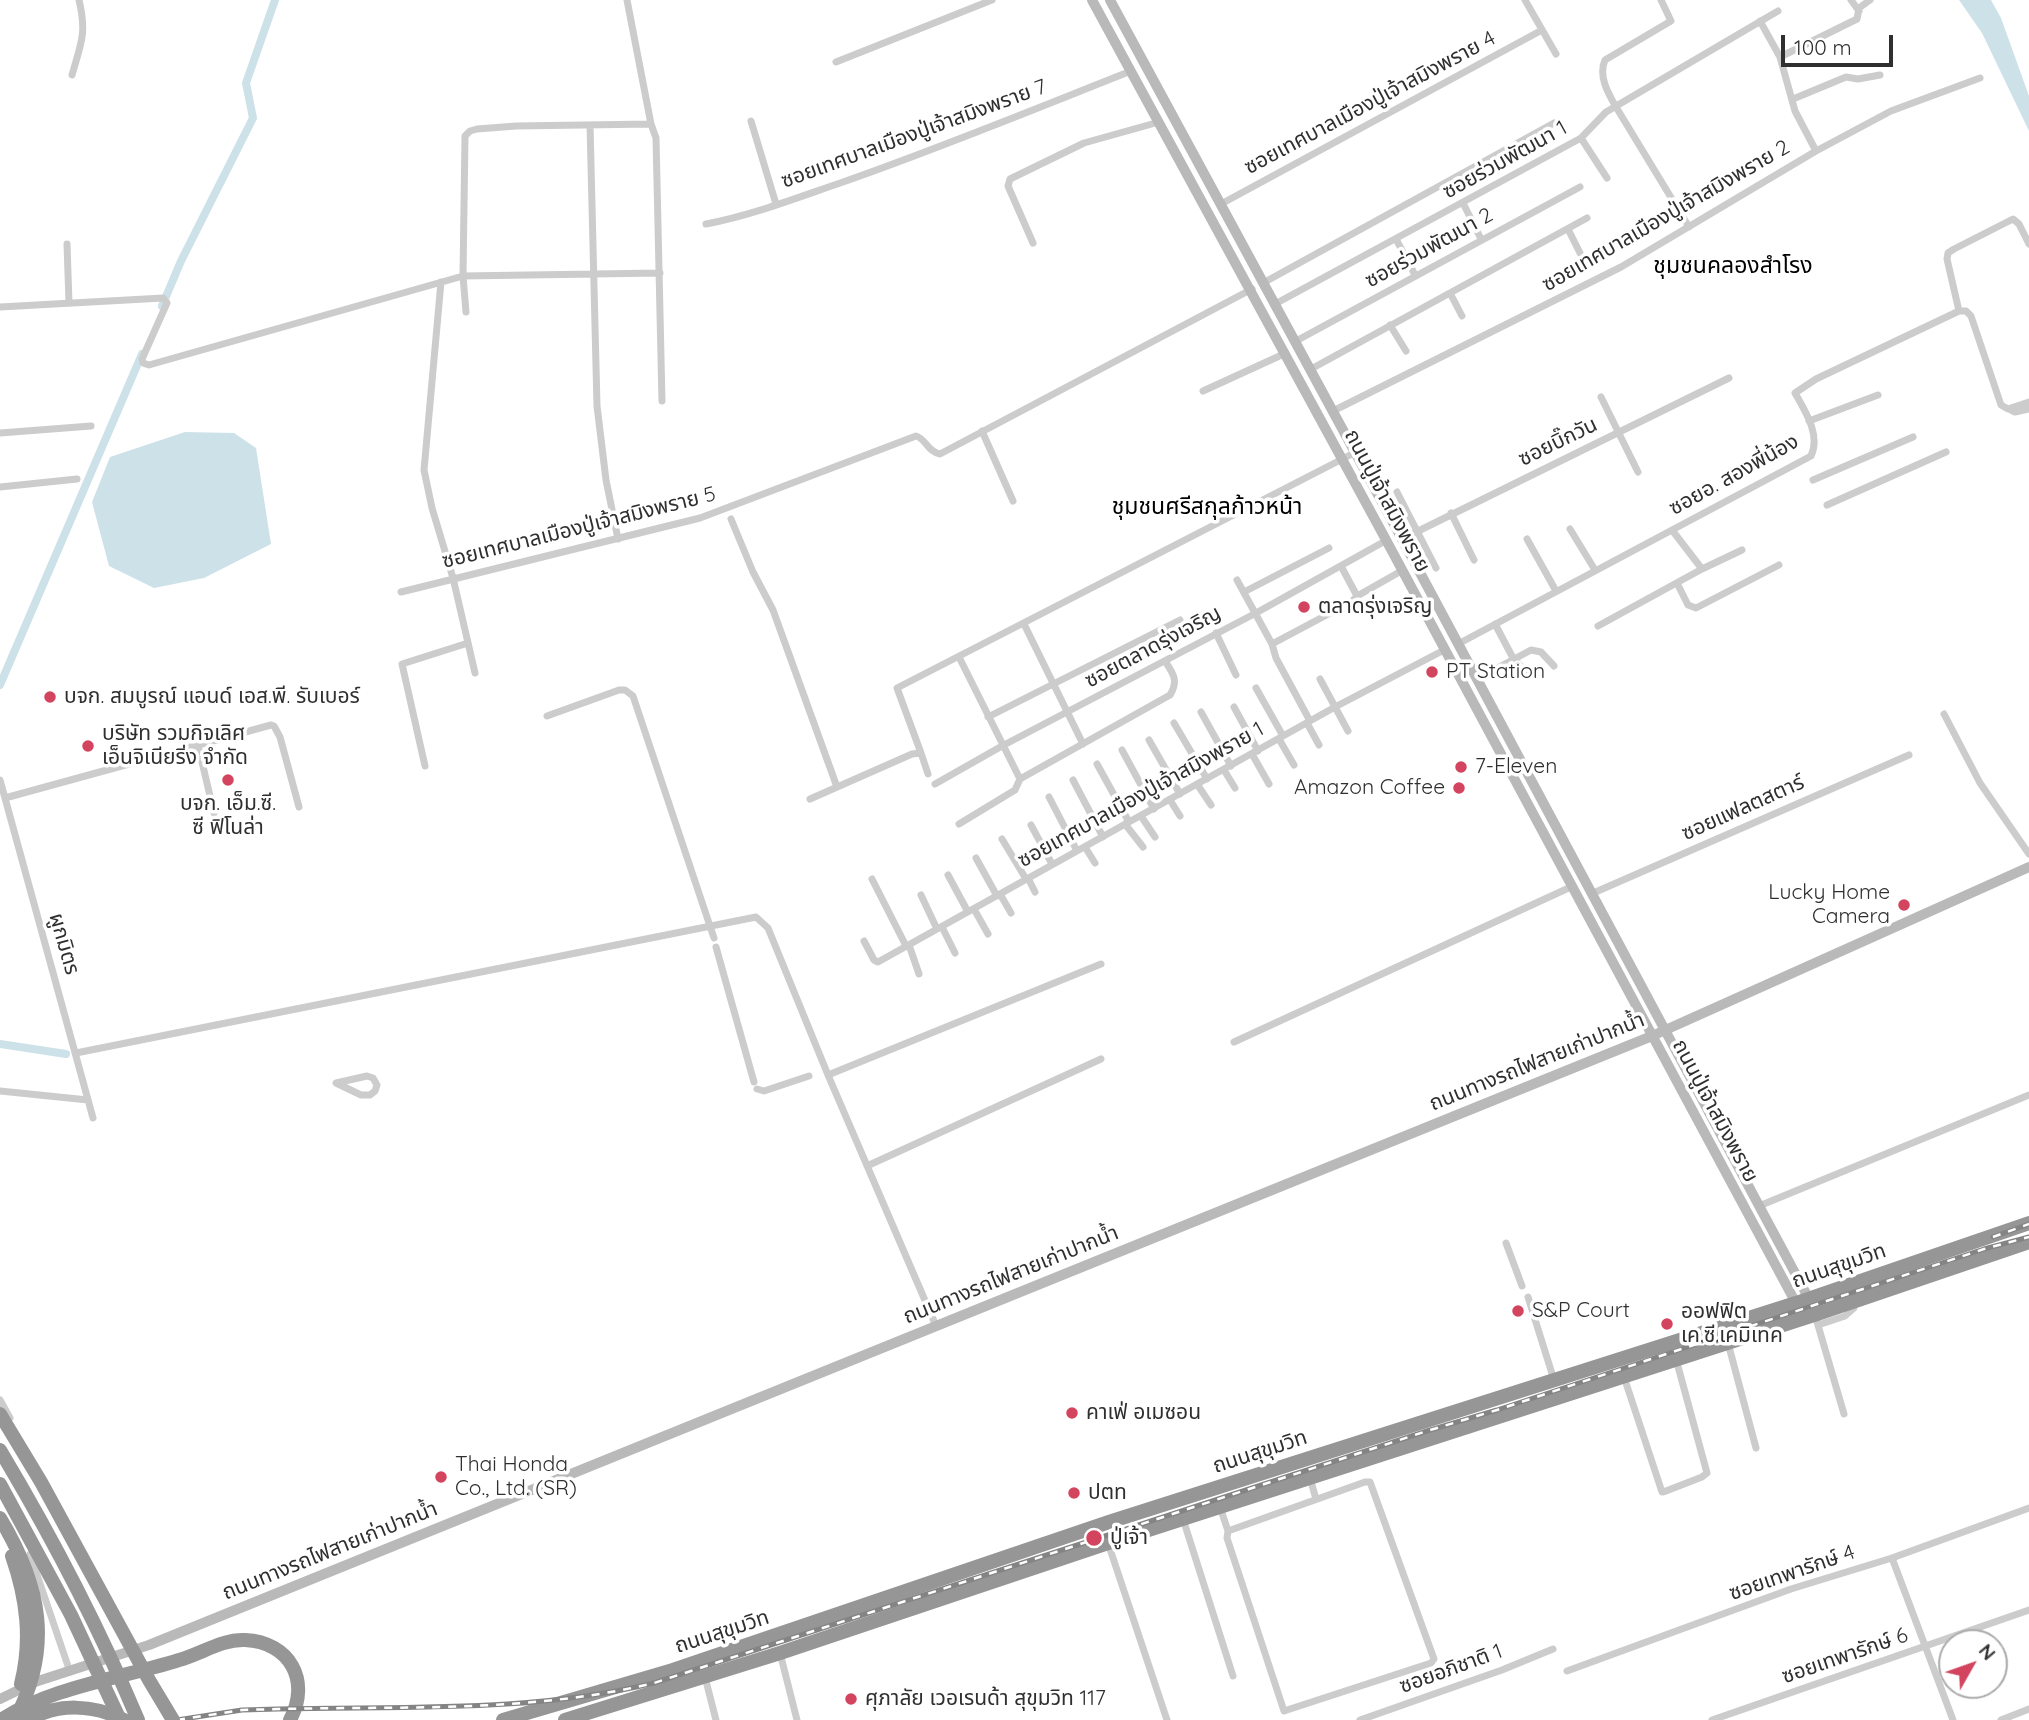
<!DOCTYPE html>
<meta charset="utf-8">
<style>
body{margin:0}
#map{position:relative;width:2029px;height:1720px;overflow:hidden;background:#fff;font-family:Quicksand,sans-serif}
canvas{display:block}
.north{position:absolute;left:1938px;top:1629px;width:70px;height:70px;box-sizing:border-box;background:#fff;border:2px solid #acacac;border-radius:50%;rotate:50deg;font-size:19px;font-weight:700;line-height:28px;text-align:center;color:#2f2f2f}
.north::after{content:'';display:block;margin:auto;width:24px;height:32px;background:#d3445f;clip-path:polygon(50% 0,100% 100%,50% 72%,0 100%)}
.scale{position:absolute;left:1781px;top:35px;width:112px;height:32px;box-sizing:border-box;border:4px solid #2f2f2f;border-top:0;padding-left:9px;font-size:21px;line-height:24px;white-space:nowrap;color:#2f2f2f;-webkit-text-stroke:5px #fff;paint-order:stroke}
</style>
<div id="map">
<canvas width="2029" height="1720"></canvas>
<div class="north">N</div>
<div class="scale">100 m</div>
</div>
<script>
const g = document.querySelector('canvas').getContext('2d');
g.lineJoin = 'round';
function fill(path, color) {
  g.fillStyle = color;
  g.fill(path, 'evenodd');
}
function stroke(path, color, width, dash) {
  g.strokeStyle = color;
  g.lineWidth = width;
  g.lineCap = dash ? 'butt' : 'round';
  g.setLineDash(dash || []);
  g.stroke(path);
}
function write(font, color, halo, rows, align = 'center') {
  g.font = font + ' Quicksand,"Noto Sans Thai",sans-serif';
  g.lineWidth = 7;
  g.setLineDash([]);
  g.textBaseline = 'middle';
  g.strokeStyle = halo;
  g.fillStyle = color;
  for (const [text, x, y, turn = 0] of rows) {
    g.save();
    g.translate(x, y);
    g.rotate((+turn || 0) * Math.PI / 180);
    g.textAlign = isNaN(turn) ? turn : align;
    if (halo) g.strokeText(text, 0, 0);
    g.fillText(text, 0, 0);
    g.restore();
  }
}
fill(new Path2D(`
 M 1959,0 L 1991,0 L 2001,18 L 2029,96 L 2029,131 L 1982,33 Z
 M 185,432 L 234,433 L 256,448 L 271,544 L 204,578 L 154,588 L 109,566 L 92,502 L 110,457 Z`), '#cde1e8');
stroke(new Path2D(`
 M 162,306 L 181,261 L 253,118 L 246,83 L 275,0
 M 0,685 L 142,354
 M 0,1044 L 66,1054`), '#cde1e8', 8);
stroke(new Path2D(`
 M 627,0 L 651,124 L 656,138 L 662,401
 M 1525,0 L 1556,54
 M 1661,0 L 1671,21 L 1605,60 C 1598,76 1608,93 1616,107 L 1689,227
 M 1851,0 L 1859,11
 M 1760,21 L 1780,57 L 1795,111 L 1816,151
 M 1780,57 L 1857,19 L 1859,8 L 1870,0
 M 836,62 L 992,0
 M 72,75 C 81,43 87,34 79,0
 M 1793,99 L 1846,77 L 1858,79 L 1880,75
 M 751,121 L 776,204
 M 590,125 L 597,406 L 606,480 L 618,539
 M 1581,138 L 1607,178
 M 1463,203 L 1481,239
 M 1221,204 L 1542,30
 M 706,224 C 753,215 799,197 843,182 C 940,148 1035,109 1131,71
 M 1568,229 L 1580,253
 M 1396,239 L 1415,275
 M 1033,243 L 1008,186 L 1010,179 L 1084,143 L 1159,122
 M 67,244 L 69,303
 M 441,282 L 424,470 L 432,508 L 453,578 L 475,673
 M 1263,283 L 1554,123
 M 1450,293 L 1462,316
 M 1275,304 L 1581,138 L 1606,112 L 1778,11
 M 0,307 L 163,298 L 167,303 L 142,359 L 143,363 L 149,365 L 463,276 L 660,273
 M 1959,311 L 1966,311 L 1971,316 L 2001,405 L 2008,409 L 2029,402
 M 466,312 L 463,276 L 465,136 L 470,131 L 477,129 L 516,126 L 651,124
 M 1390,325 L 1406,351
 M 1296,341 L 1580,187
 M 1311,369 L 1587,218
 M 1203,391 L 1286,353
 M 1601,397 L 1638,472
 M 2009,409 L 2015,412 L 2029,409
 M 1333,411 L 1621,267 L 1816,151 L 1891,111 L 1980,78
 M 1809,421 L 1878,395
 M 982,431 L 1013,501
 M 0,433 L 91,426
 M 1813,480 L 1913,437
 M 0,487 L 77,479
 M 1397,492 L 1436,568
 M 1827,505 L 1946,452
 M 1451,513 L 1474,560
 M 731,519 L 753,572 L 773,610 L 837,787
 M 1570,529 L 1595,570
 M 1672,530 L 1702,569 L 1742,550
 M 1402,539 L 1729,378
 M 1527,539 L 1556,591
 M 1341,566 L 1357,596
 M 1237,580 L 1272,644 L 1276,658 L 1310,721
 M 1677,583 L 1688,605 L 1696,608 L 1779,565
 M 401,592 L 700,518 L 916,436 C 926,439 928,452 940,454 L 1252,289
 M 1244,592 L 1329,548
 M 1024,624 L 1083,744
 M 1495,624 L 1513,658 L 1529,675
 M 1598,626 L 1702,569
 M 1216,633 L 1236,675
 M 1272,644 L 1351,602 L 1359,595 L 1403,570
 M 1458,644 L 1811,456 C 1821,435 1805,411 1795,393 L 1816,379 L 1959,311 L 1947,259 L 1948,253 L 1954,249 L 2013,219 L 2019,224 L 2029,244
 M 959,657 L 1020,779
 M 1320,679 L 1348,731
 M 1477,679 L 1531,650 L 1541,652 L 1554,666
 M 1256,688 L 1283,736
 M 1234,707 L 1258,751
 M 1201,712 L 1231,766
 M 1944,714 L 1980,783 L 2029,854
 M 547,716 L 619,690 L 625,690 L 633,696 L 714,938
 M 988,717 L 1180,620
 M 1174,723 L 1207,779
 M 1307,723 L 1319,745
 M 1279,739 L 1294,765
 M 1149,740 L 1180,794
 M 198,745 L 214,813
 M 1122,750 L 1154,809
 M 921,753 L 928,774
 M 1252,754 L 1269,784
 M 1097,764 L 1129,822
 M 425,766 L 402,664 L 468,643
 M 1224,770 L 1235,788
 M 0,780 L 93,1118
 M 1073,780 L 1103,837
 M 935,784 L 1002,746 L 1256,613 L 1387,540
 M 1197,784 L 1211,805
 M 1049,797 L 1077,851
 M 5,798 L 271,725 L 274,726 L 280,737 L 299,807
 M 810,799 L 912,754 L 921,753 L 897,688 L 1356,452
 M 1170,800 L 1180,816
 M 1141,816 L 1155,837
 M 959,824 L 1015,790 L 1020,779 L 1170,695 C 1179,681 1173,673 1165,661
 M 1125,824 L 1143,847
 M 1031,825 L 1052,864
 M 1002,839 L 1026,879
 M 1085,847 L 1095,863
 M 976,858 L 997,896
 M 948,875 L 968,912
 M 1028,878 L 1035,892
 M 872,879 L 906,946
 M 1000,894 L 1011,913
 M 1591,894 L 1909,755
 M 921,895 L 937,929
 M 974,909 L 988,934
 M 942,927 L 955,953
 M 864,941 L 874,960 L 878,962 L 1335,707 L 1446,649
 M 909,945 L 919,974
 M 716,947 L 754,1082
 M 1234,1042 L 1573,886
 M 76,1053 L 756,917 L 768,928 L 828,1075 L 936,1326
 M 828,1075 L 1101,964
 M 367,1076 L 373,1078 L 377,1085 L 375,1091 L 370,1095 L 361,1095 L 336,1083 Z
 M 757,1089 L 764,1091 L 809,1076
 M 0,1091 L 88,1100
 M 867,1166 L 1101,1059
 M 1759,1206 L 2029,1095
 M 1506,1243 L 1522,1286
 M 1528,1297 L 1554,1380
 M 1815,1315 L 1844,1414
 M 1818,1325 L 1845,1316 L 1854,1308 L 1853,1301
 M 1728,1343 L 1756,1448
 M 1624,1377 L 1662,1492 L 1666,1491 L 1702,1477 L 1707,1473 L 1676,1359
 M 0,1400 L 10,1418
 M 1310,1478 L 1316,1499
 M 1220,1507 L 1228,1531 L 1227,1538 L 1284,1711 L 1431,1663 L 1434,1659 L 1370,1482 L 1365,1482 L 1228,1531
 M 1183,1519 L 1233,1676
 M 1108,1543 L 1167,1720
 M 30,1554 L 70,1672
 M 1892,1558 L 1953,1720
 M 780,1653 L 797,1720
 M 1567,1671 L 1791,1589 L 1892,1558 L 2029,1508
 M 705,1677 L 716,1720
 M 1360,1720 L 1502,1670 L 1553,1649
 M 1712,1720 L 2029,1610
 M 2001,1720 L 2029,1709`), '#ccc', 7);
stroke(new Path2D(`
 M 1092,0 C 1332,438 1569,877 1804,1318
 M 1110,0 L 1402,539 L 1817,1314
 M 0,1699 L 35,1682 L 149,1645 L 1652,1036 L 2029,867`), '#b9b9b9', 10);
stroke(new Path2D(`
 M 1,1720 C 51,1687 122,1678 179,1660 C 201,1654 222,1639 245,1640 C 290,1642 311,1681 290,1720
 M 28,1720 C 58,1703 93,1704 124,1720
 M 503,1720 L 673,1670 L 1109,1522 L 1796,1303 L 2029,1223
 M 565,1720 L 780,1653 L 1108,1543 L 1817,1314 L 2029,1242`), '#969696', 14);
const rail = new Path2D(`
 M 1993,1237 L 2029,1224
 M 177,1720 L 242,1710 L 278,1709 C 404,1706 530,1713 654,1683 L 1427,1431 L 1497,1410 L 1984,1249 L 2029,1237`);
stroke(rail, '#848484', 5);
stroke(rail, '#fff', 2.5, [8]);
stroke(new Path2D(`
 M 0,1414 L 41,1482 L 149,1680 L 173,1720
 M 0,1450 C 52,1537 99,1627 138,1720
 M 0,1484 L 71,1615 L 120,1720
 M 0,1518 C 41,1586 53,1647 15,1720
 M 12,1556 C 27,1599 32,1640 21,1684`), '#969696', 14);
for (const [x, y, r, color] of [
 [1304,607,7,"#d3445f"],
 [1432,672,7,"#d3445f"],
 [50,697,7,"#d3445f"],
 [88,746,7,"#d3445f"],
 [1461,767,7,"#d3445f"],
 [228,780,7,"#d3445f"],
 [1459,788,7,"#d3445f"],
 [1904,905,7,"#d3445f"],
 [1518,1311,7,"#d3445f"],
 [1667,1324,7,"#d3445f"],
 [1072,1413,7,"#d3445f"],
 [441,1477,7,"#d3445f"],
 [1074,1493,7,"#d3445f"],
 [1094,1538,9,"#d3445f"],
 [851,1699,7,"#d3445f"]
]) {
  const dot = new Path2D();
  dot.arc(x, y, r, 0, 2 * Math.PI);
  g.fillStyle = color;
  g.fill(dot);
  stroke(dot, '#fff', 2.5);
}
write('21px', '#2f2f2f', '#fff', [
 ["ซอยเทศบาลเมืองปู่เจ้าสมิงพราย 4",1370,103,-28],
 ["ซอยเทศบาลเมืองปู่เจ้าสมิงพราย 7",914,134,-20],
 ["ซอยร่วมพัฒนา 1",1505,160,-29],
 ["ซอยเทศบาลเมืองปู่เจ้าสมิงพราย 2",1666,216,-30],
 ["ซอยร่วมพัฒนา 2",1429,248,-29],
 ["ซอยบิ๊กวัน",1558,442,-26],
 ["ซอยอ. สองพี่น้อง",1734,475,-29],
 ["ถนนปู่เจ้าสมิงพราย",1387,501,62],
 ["ซอยเทศบาลเมืองปู่เจ้าสมิงพราย 5",579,528,-14],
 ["ซอยตลาดรุ่งเจริญ",1153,647,-28],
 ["ซอยเทศบาลเมืองปู่เจ้าสมิงพราย 1",1141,795,-29],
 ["ซอยแฟลตสตาร์",1743,808,-24],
 ["ผูกมิตร",64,944,74],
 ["ถนนทางรถไฟสายเก่าปากน้ำ",1537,1062,-22],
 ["ถนนปู่เจ้าสมิงพราย",1715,1111,62],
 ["ถนนสุขุมวิท",1839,1266,-19],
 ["ถนนทางรถไฟสายเก่าปากน้ำ",1011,1275,-22],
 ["ถนนสุขุมวิท",1260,1452,-18],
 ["ถนนทางรถไฟสายเก่าปากน้ำ",330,1551,-22],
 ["ซอยเทพารักษ์ 4",1792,1573,-19],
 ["ถนนสุขุมวิท",722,1632,-18],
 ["ซอยเทพารักษ์ 6",1845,1656,-19],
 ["ซอยอภิชาติ 1",1451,1669,-20]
]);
write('21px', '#2f2f2f', '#fff', [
 ["ตลาดรุ่งเจริญ",1318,607],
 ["PT Station",1446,672],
 ["บจก. สมบูรณ์ แอนด์ เอส.พี. รับเบอร์",64,697],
 ["บริษัท รวมกิจเลิศ",102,734],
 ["เอ็นจิเนียริ่ง จำกัด",102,758],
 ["7-Eleven",1475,767],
 ["Amazon Coffee",1445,788,"right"],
 ["บจก. เอ็ม.ซี.",228,804,"center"],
 ["ซี ฟิโนล่า",228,828,"center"],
 ["Lucky Home",1890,893,"right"],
 ["Camera",1890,917,"right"],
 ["S&P Court",1532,1311],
 ["ออฟฟิต",1681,1312],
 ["เค.ซี.เคมิเทค",1681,1336],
 ["คาเฟ่ อเมซอน",1086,1413],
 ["Thai Honda",455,1465],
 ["Co., Ltd. (SR)",455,1489],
 ["ปตท",1088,1493],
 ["ปู่เจ้า",1110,1538],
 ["ศุภาลัย เวอเรนด้า สุขุมวิท 117",865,1699]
], 'left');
write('23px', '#000', '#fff', [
 ["ชุมชนคลองสำโรง",1733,266],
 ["ชุมชนศรีสกุลก้าวหน้า",1207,507]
]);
</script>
